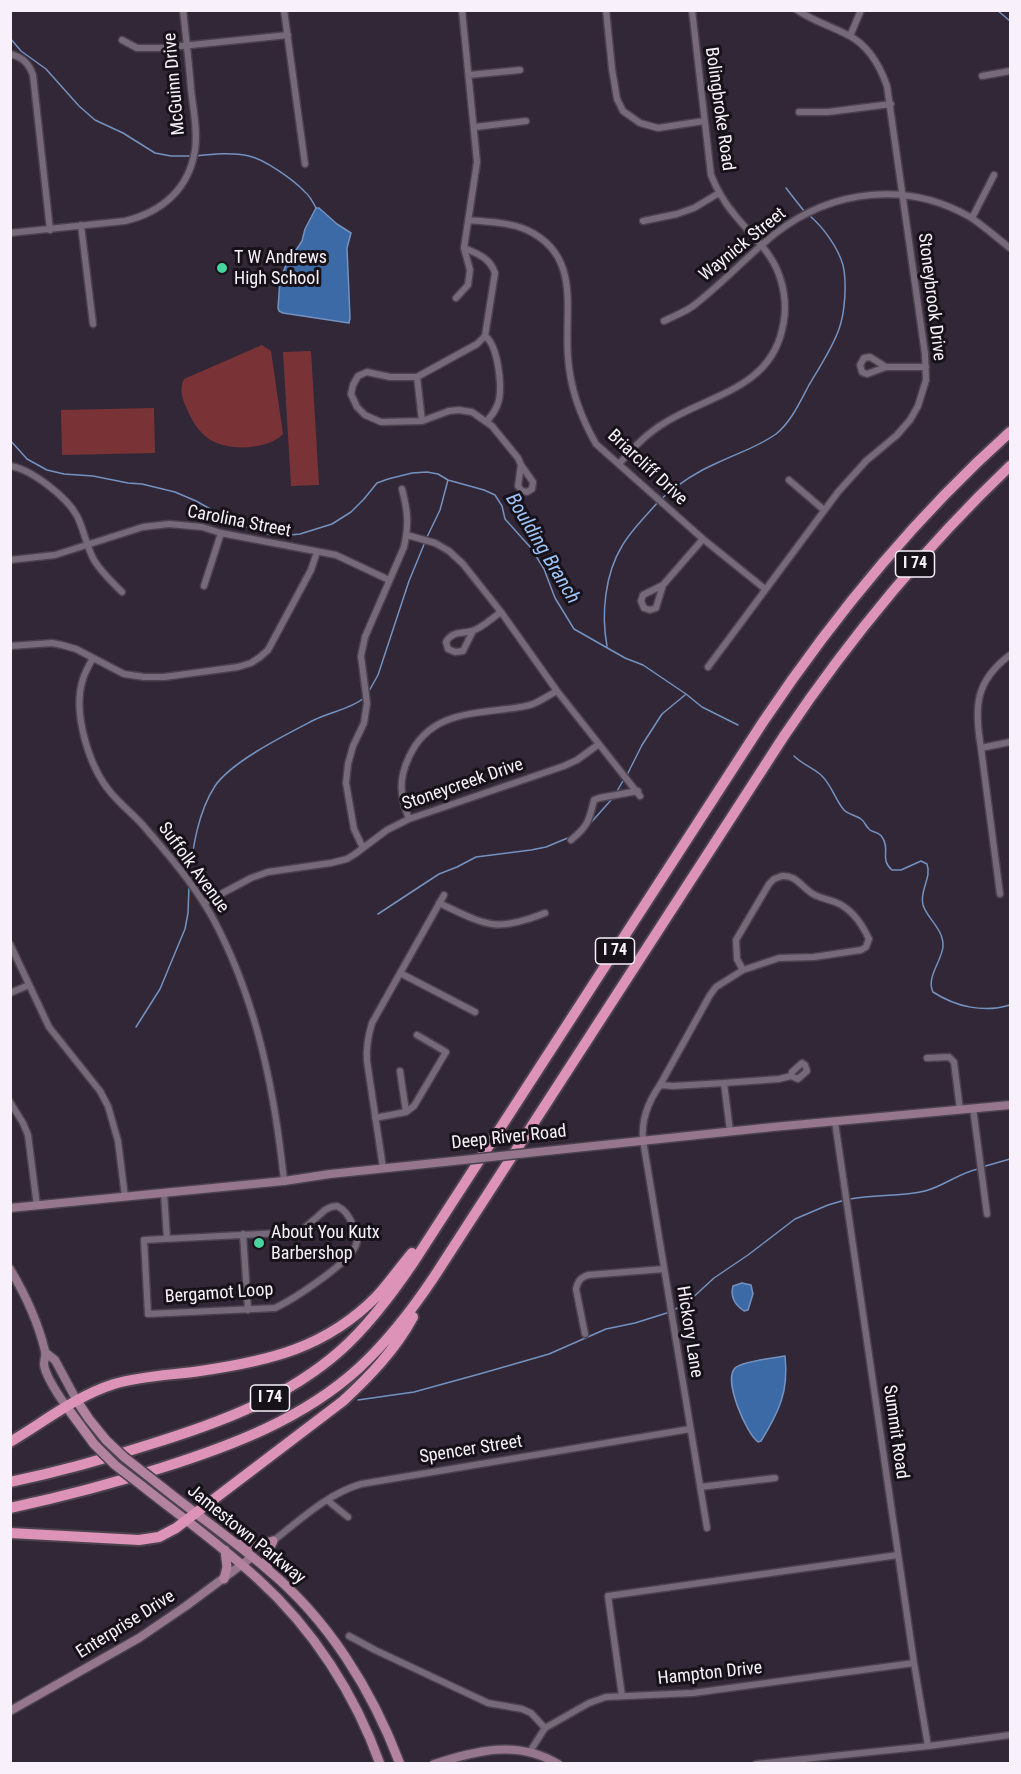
<!DOCTYPE html>
<style>
body{margin:0}
#map{position:relative;width:1021px;height:1774px;overflow:hidden;background:#322736;font-family:"Roboto Condensed",sans-serif}
canvas{display:block}
.frame{position:absolute;inset:0;border:12px solid #f8f1fb;pointer-events:none}
</style>
<div id="map">
<canvas width="1021" height="1774"></canvas>
<div class="frame"></div>
</div>
<script>
const g = document.querySelector('canvas').getContext('2d');
g.lineJoin = 'round';
function fill(path, color) {
  g.fillStyle = color;
  g.fill(path, 'evenodd');
}
function stroke(path, color, width, dash) {
  g.strokeStyle = color;
  g.lineWidth = width;
  g.lineCap = dash ? 'butt' : 'round';
  g.setLineDash(dash || []);
  g.stroke(path);
}
function write(font, color, halo, rows, align = 'center') {
  g.font = font + ' "Roboto Condensed",sans-serif';
  g.lineWidth = 6;
  g.setLineDash([]);
  g.textBaseline = 'middle';
  g.strokeStyle = halo;
  g.fillStyle = color;
  for (const [text, x, y, turn = 0] of rows) {
    g.save();
    g.translate(x, y);
    g.rotate((+turn || 0) * Math.PI / 180);
    g.textAlign = isNaN(turn) ? turn : align;
    if (halo) g.strokeText(text, 0, 0);
    g.fillText(text, 0, 0);
    g.restore();
  }
}
fill(new Path2D(`
 M 262,345 L 271,351 L 283,434 C 267,451 222,452 205,436 C 197,429 191,419 187,409 C 182,399 179,389 184,379 Z
 M 311,351 L 319,485 L 291,486 L 283,352 Z
 M 154,408 L 155,453 L 62,455 L 61,410 Z`), '#793336');
const water = new Path2D(`
 M 316,208 L 319,208 L 337,224 L 351,233 L 347,248 L 350,318 L 349,323 L 283,313 L 279,311 L 278,308 L 280,280 L 286,265 L 302,241 L 305,229 Z
 M 742,1283 L 751,1285 L 753,1294 L 748,1310 L 744,1311 C 735,1305 730,1297 733,1286 Z
 M 785,1356 C 789,1391 779,1412 761,1441 L 758,1442 C 746,1433 723,1380 735,1368 C 742,1361 774,1358 785,1356 Z`);
fill(water, '#3c6aa6');
stroke(water, '#7492c0', 1.5);
stroke(new Path2D(`
 M 997,10 L 1010,21
 M 10,38 L 21,51 L 46,69 L 79,106 L 95,120 L 123,133 L 155,153 L 171,156 L 192,156
 M 196,156 C 213,154 232,152 249,156 C 264,159 294,180 305,192 C 310,196 313,202 316,208
 M 786,188 L 804,211
 M 10,440 L 27,459 L 47,470 L 64,474 L 93,476 L 128,483 L 142,484 L 175,492 L 196,501 L 239,525 L 271,535 L 290,535 L 300,534 L 332,524 L 351,512 L 364,499 L 377,483 L 388,479 L 412,473 L 427,472 L 438,474 L 448,480 L 484,490 L 495,495 L 502,506 L 505,519 L 531,548 L 544,569 L 555,598 L 574,629 L 625,658 L 643,665 L 686,694 L 702,707 L 738,725
 M 661,499 C 678,484 698,471 719,462 C 738,453 758,447 776,434 C 791,422 800,402 809,385 C 820,366 832,349 839,329 C 845,313 847,282 843,265 C 838,248 824,228 810,216
 M 427,537 L 440,510 L 448,480
 M 607,646 C 601,614 605,574 622,546 C 631,530 646,516 658,502
 M 369,691 L 378,675 L 409,581 L 425,542
 M 794,756 C 802,764 813,768 821,775 C 832,785 835,800 844,810 C 849,815 856,815 861,819 C 865,822 866,827 870,830 C 874,833 879,832 882,837 C 891,849 879,859 892,870 L 901,870 L 921,861 L 927,864 C 932,878 919,891 923,905 C 928,920 944,929 943,947 C 941,962 926,978 933,992 C 956,1007 984,1013 1010,1005
 M 627,775 L 642,745 L 662,714 L 685,695
 M 616,793 L 624,779
 M 587,827 L 612,799
 M 189,878 C 193,847 198,812 215,786 C 232,761 287,734 314,720 C 330,712 351,709 364,698
 M 378,914 L 439,874 L 457,867 L 476,857 L 531,850 L 546,847 L 570,837
 M 1010,981 L 1010,982
 M 136,1027 L 160,989 L 185,929 L 188,913 L 189,886
 M 982,1167 L 1010,1159
 M 850,1199 C 875,1194 900,1197 925,1191 C 944,1186 959,1173 978,1169
 M 674,1310 L 689,1301 L 714,1278 L 748,1255 L 795,1219 L 828,1205 L 845,1200
 M 358,1400 L 414,1392 L 483,1373 L 549,1354 L 606,1329 L 635,1323 L 670,1312`), '#7492c0', 1.5);
const street = new Path2D(`
 M 284,10 L 305,164
 M 606,10 L 612,69 L 617,99 L 623,111 L 640,123 L 658,128 L 704,121
 M 850,36 L 861,10
 M 122,40 L 137,48 L 162,48 L 288,35
 M 10,54 C 23,57 29,64 33,75 L 50,230
 M 469,75 L 520,70
 M 982,76 L 1010,71
 M 799,112 L 828,112 L 891,104
 M 475,127 L 526,121
 M 972,218 L 994,175
 M 468,220 C 487,222 509,222 527,230 C 582,256 564,309 568,357 C 570,389 580,416 596,444 L 703,539 L 765,589
 M 643,221 L 677,214 L 694,208 L 719,193
 M 81,225 L 93,324
 M 10,233 L 125,221 C 162,212 189,189 195,150 C 198,130 193,109 191,89 C 189,63 186,37 183,10
 M 464,248 C 478,254 490,258 495,273 L 485,336 L 477,344 L 417,377 L 390,377 L 367,372 L 358,376 L 353,385 L 351,394 L 357,407 L 365,415 L 381,422 L 422,421 L 449,411 L 459,410 L 472,412 L 492,426 L 518,458 L 521,465 L 518,486 L 522,491 L 527,492 L 532,489 L 533,482 L 521,465
 M 456,298 L 468,285 L 470,270 L 464,248 L 477,162 L 462,10
 M 664,321 C 674,316 685,312 693,306 C 722,284 747,256 776,233 C 833,189 907,181 970,217 C 984,226 997,238 1010,248
 M 485,336 C 498,345 502,385 499,400 C 497,409 492,415 487,421
 M 886,367 L 870,357 L 864,358 L 860,365 L 862,372 L 867,374 L 886,367 L 926,367
 M 417,377 L 422,421
 M 619,464 C 633,448 647,433 666,422 C 710,395 769,388 782,330 C 787,311 785,290 778,272 C 769,249 749,233 734,214 C 724,202 717,190 711,175 L 692,10
 M 10,466 C 31,469 67,497 77,516 C 84,529 86,546 94,560 C 101,572 112,582 122,592
 M 789,480 L 824,510
 M 407,535 L 435,543 L 449,551 L 463,564 L 501,612 L 557,691 L 640,796
 M 10,560 L 55,555 L 143,527 L 169,524 L 202,527 L 221,533 L 336,555 L 389,580
 M 663,585 L 656,608 L 650,610 L 644,608 L 641,601 L 643,595 L 663,585 L 703,539
 M 204,586 L 221,533
 M 473,631 L 463,651 L 455,652 L 448,649 L 446,642 C 452,631 461,634 472,631 C 482,628 492,618 501,612
 M 10,646 L 52,643 L 62,645 L 76,649 L 124,674 L 144,677 L 164,677 L 238,667 L 251,663 L 260,657 L 268,650 L 311,570 L 317,552
 M 93,658 C 89,665 85,672 83,679 C 72,712 89,768 112,794 C 123,807 137,817 147,830 C 174,861 201,893 219,930 C 258,1008 275,1094 284,1181
 M 708,667 L 838,492 L 866,461 L 897,435 L 910,420 L 918,406 L 926,380 L 925,354 L 887,86 C 880,66 868,45 848,35 C 831,26 813,21 797,10
 M 981,748 C 974,707 975,681 1010,655
 M 409,819 C 400,796 398,780 409,757 C 428,715 466,714 506,709 C 515,708 525,707 533,704 C 541,701 549,695 557,691
 M 571,840 C 588,826 589,821 594,800 L 599,798 L 638,791
 M 363,848 L 354,829 L 346,783 L 348,764 L 353,746 L 364,723 L 367,703 L 361,656 L 365,637 L 404,547 C 409,524 408,512 402,489
 M 782,876 C 797,875 801,887 813,894 C 820,898 827,899 835,902 C 851,908 862,924 869,939 L 866,947 L 861,950 L 814,957 L 779,958 L 743,970 L 737,959 L 736,940 L 769,884 L 774,879 Z
 M 1000,894 L 981,748 L 1010,742
 M 204,903 L 251,878 L 268,872 L 331,863 L 347,859 L 355,854 L 387,830 L 409,819 L 564,766 L 577,760 L 599,744
 M 439,903 C 486,925 495,933 545,913
 M 10,944 L 49,1027 L 100,1091 L 108,1106 L 118,1141 L 125,1197
 M 400,973 L 475,1012
 M 10,993 L 29,985
 M 927,1058 L 949,1057 L 954,1062 L 960,1110
 M 400,1071 L 406,1112
 M 724,1083 L 730,1131
 M 660,1085 L 673,1086 L 724,1083 L 779,1079 L 791,1076 L 798,1079 L 807,1071 L 805,1065 L 802,1063 L 792,1072 L 791,1076
 M 10,1102 L 23,1123 L 28,1135 L 37,1206
 M 973,1108 L 987,1214
 M 375,1118 L 406,1112 L 414,1106 L 446,1052 L 417,1035
 M 835,1122 L 914,1663 L 928,1746
 M 383,1168 L 367,1061 C 366,1047 368,1036 372,1023 L 444,895
 M 164,1193 L 167,1239
 M 337,1206 C 345,1210 348,1215 352,1223 C 356,1229 359,1238 356,1245 C 350,1263 292,1300 275,1308 L 148,1314 L 144,1240 L 300,1232 L 325,1210 L 331,1207 Z
 M 243,1234 L 248,1310
 M 585,1334 L 576,1289 C 578,1281 580,1278 588,1275 L 664,1269
 M 700,1487 L 775,1478
 M 327,1500 L 348,1517
 M 707,1528 L 643,1140 C 641,1119 648,1102 660,1085 L 710,995 L 716,987 L 743,970
 M 273,1541 C 300,1520 327,1494 361,1484 L 690,1429
 M 349,1636 L 375,1650 L 488,1703 L 522,1709 L 531,1713 L 545,1728
 M 622,1696 L 608,1596 L 898,1555
 M 529,1753 L 545,1728 L 589,1703 L 606,1697 L 693,1693 L 914,1663
 M 756,1764 L 929,1746 L 1010,1735`);
const secondary = new Path2D(`
 M 537,1152 L 773,1127 L 1010,1105
 M 10,1208 L 284,1181 L 330,1174 L 454,1161
 M 10,1269 C 25,1294 38,1322 45,1351 C 46,1356 44,1360 44,1365 C 46,1377 59,1396 66,1406
 M 46,1353 L 55,1360 L 77,1401
 M 10,1711 L 139,1638 L 186,1606 L 252,1557
 M 434,1764 C 476,1751 517,1739 558,1764`);
const primary = new Path2D(`
 M 77,1401 L 89,1419 L 106,1440
 M 66,1406 L 94,1444
 M 141,1485 C 180,1516 221,1545 258,1579 C 313,1629 355,1694 380,1764
 M 162,1487 C 197,1515 233,1540 267,1569 C 328,1619 372,1690 400,1764
 M 237,1544 L 256,1546 L 273,1541
 M 268,1569 L 266,1555 L 273,1541
 M 224,1579 L 227,1567 L 225,1550`);
const highway = new Path2D(`
 M 10,1442 C 44,1422 76,1396 114,1384 C 141,1376 172,1375 200,1371 C 269,1361 326,1348 377,1296 C 390,1282 400,1267 412,1253
 M 10,1482 C 58,1472 105,1459 151,1444 C 219,1423 287,1398 341,1350 C 369,1325 392,1294 413,1263 L 763,722 C 834,616 915,517 1010,432
 M 10,1508 C 61,1497 111,1484 161,1468 C 231,1446 303,1419 359,1368 C 388,1341 412,1310 434,1277 L 784,736 C 850,638 924,548 1010,466
 M 10,1533 L 139,1540 L 159,1537 L 176,1528 L 343,1401 C 370,1376 395,1350 413,1317`);
stroke(street, '#4b424e', 9);
stroke(secondary, '#4b424e', 11);
stroke(primary, '#4b424e', 12);
stroke(highway, '#4b424e', 14);
stroke(street, '#76697a', 6);
stroke(secondary, '#95768c', 8);
stroke(primary, '#b3829f', 9);
stroke(highway, '#dc93b7', 10);
const secondaryBridge = new Path2D(`
 M 454,1161 L 537,1152`);
const primaryBridge = new Path2D(`
 M 106,1440 L 124,1457 L 162,1487
 M 94,1444 L 115,1465 L 141,1485`);
stroke(secondaryBridge, '#4b424e', 11, []);
stroke(primaryBridge, '#4b424e', 12, []);
stroke(secondaryBridge, '#95768c', 8);
stroke(primaryBridge, '#b3829f', 9);
for (const [x, y, r, color] of [
 [222,268,6,"#47d49e"],
 [259,1243,6,"#47d49e"]
]) {
  const dot = new Path2D();
  dot.arc(x, y, r, 0, 2 * Math.PI);
  g.fillStyle = color;
  g.fill(dot);
  stroke(dot, '#171219', 2);
}
for (const [x, y, w] of [
 [915,564,39],
 [615,951,39],
 [270,1398,39]
]) {
  const box = new Path2D();
  box.roundRect(x - w / 2, y - 13, w, 26, 4.5);
  g.fillStyle = '#171219';
  g.fill(box);
  stroke(box, '#f8f1fb', 1.5);
}
write('bold 16px', '#f8f1fb', null, [
 ["I 74",915,564],
 ["I 74",615,951],
 ["I 74",270,1398]
]);
write('18px', '#f8f1fb', '#171219', [
 ["McGuinn Drive",175,84,-95],
 ["Bolingbroke Road",719,109,82],
 ["Waynick Street",743,245,-39],
 ["Stoneybrook Drive",931,297,83],
 ["Briarcliff Drive",647,468,43],
 ["Carolina Street",239,522,11],
 ["Stoneycreek Drive",463,785,-19],
 ["Suffolk Avenue",193,868,54],
 ["Deep River Road",509,1138,-6],
 ["Bergamot Loop",219,1294,-4],
 ["Hickory Lane",689,1332,81],
 ["Summit Road",895,1432,82],
 ["Spencer Street",471,1450,-9],
 ["Jamestown Parkway",246,1535,39],
 ["Enterprise Drive",126,1625,-32],
 ["Hampton Drive",710,1674,-6]
]);
write('18px', '#f8f1fb', '#171219', [
 ["T W Andrews",234,258],
 ["High School",234,279],
 ["About You Kutx",271,1233],
 ["Barbershop",271,1254]
], 'left');
write('italic 20px', '#9ec4f7', '#171219', [
 ["Boulding Branch",542,549,59]
]);
</script>
